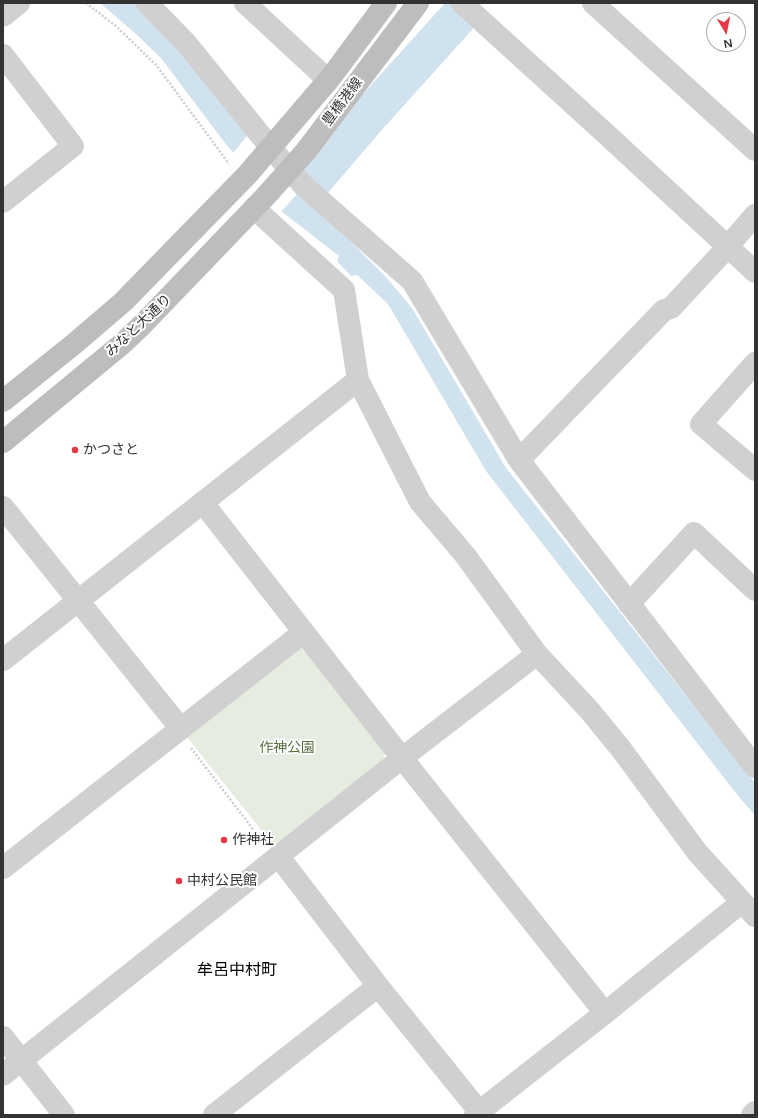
<!DOCTYPE html>
<meta charset="utf-8">
<style>
body{margin:0}
#map{position:relative;width:758px;height:1118px;overflow:hidden;background:#fff;font-family:"Varela Round",sans-serif}
canvas{display:block}
.frame{position:absolute;inset:0;border:4px solid #333;pointer-events:none}
.north{position:absolute;left:706px;top:12px;width:40px;height:40px;box-sizing:border-box;background:#fff;border:1px solid #adadad;border-radius:50%;rotate:170deg;font-size:11px;font-weight:700;line-height:16px;text-align:center;color:#333}
.north::after{content:'';display:block;margin:auto;width:14px;height:18px;background:#e63946;clip-path:polygon(50% 0,100% 100%,50% 72%,0 100%)}
</style>
<div id="map">
<canvas width="758" height="1118"></canvas>
<div class="frame"></div>
<div class="north">N</div>
</div>
<script>
const g = document.querySelector('canvas').getContext('2d');
g.lineJoin = 'round';
function fill(path, color) {
  g.fillStyle = color;
  g.fill(path, 'evenodd');
}
function stroke(path, color, width, dash) {
  g.strokeStyle = color;
  g.lineWidth = width;
  g.lineCap = dash ? 'butt' : 'round';
  g.setLineDash(dash || []);
  g.stroke(path);
}
function write(font, color, halo, rows, align = 'center') {
  g.font = font + ' "Varela Round","Noto Sans JP",sans-serif';
  g.lineWidth = 4;
  g.setLineDash([]);
  g.textBaseline = 'middle';
  g.strokeStyle = halo;
  g.fillStyle = color;
  for (const [text, x, y, turn = 0] of rows) {
    g.save();
    g.translate(x, y);
    g.rotate((+turn || 0) * Math.PI / 180);
    g.textAlign = isNaN(turn) ? turn : align;
    if (halo) g.strokeText(text, 0, 0);
    g.fillText(text, 0, 0);
    g.restore();
  }
}
fill(new Path2D(`
 M 300,647 L 306,651 L 385,753 L 382,764 L 274,846 L 186,736 Z`), '#e6ecdf');
fill(new Path2D(`
 M 100,3 L 137,3 L 314,205 L 385,276 L 412,308 L 506,468 L 755,783 L 755,815 L 739,797 L 486,471 L 388,304 L 357,275 L 351,276 L 337,261 L 339,256 L 281,211 L 225,143 L 161,58 L 136,34 Z`), '#cfe2ee');
fill(new Path2D(`
 M 247,136 L 297,194 L 280,213 L 232,154 Z`), '#fff');
stroke(new Path2D(`
 M 314,180 L 367,118 L 458,17`), '#cfe2ee', 38);
stroke(new Path2D(`
 M 86,3 L 117,27 L 157,66 L 229,164
 M 191,748 L 262,841`), '#cdcdcd', 2.5, [2, 2]);
stroke(new Path2D(`
 M 147,3 L 186,43 L 271,148 L 303,185 L 412,281 L 519,460 L 755,767
 M 245,3 L 328,80
 M 462,3 L 605,133 L 755,272
 M 593,3 L 755,150
 M 3,16 L 19,3
 M 3,55 L 73,146 L 3,202
 M 254,208 L 344,290 L 358,380 L 420,502 L 465,555 L 537,654 L 590,711 L 621,749 L 697,852 L 755,916
 M 755,363 L 701,424 L 755,470
 M 519,460 L 664,310 L 671,308 L 722,253 L 755,215
 M 203,503 L 402,758 L 605,1013
 M 3,507 L 181,729
 M 629,604 L 694,533 L 755,590
 M 3,660 L 358,380
 M 279,857 L 378,986 L 482,1115
 M 3,868 L 304,632
 M 3,1037 L 64,1115
 M 3,1075 L 402,758 L 537,654
 M 214,1115 L 378,986
 M 475,1115 L 605,1013 L 742,902`), '#d0d0d0', 22);
stroke(new Path2D(`
 M 752,1115 L 755,1112`), '#d0d0d0', 22);
stroke(new Path2D(`
 M 3,401 L 74,344 L 123,302 L 247,175 L 331,77 L 386,3
 M 3,442 L 122,344 L 142,325 L 264,198 L 306,151 L 418,3`), '#bdbdbd', 22);
for (const [x, y, r, color] of [
 [75,450,4,"#e63946"],
 [224,840,4,"#e63946"],
 [179,881,4,"#e63946"]
]) {
  const dot = new Path2D();
  dot.arc(x, y, r, 0, 2 * Math.PI);
  g.fillStyle = color;
  g.fill(dot);
  stroke(dot, '#fff', 1.5);
}
write('14px', '#333', '#fff', [
 ["豊橋港線",343,102,-53],
 ["みなと大通り",139,326,-43]
]);
write('14px', '#333', '#fff', [
 ["かつさと",83,450],
 ["作神社",232,840],
 ["中村公民館",187,881]
], 'left');
write('14px', '#56703f', '#fff', [
 ["作神公園",287,748]
]);
write('16px', '#000', '#fff', [
 ["牟呂中村町",237,971]
]);
</script>
